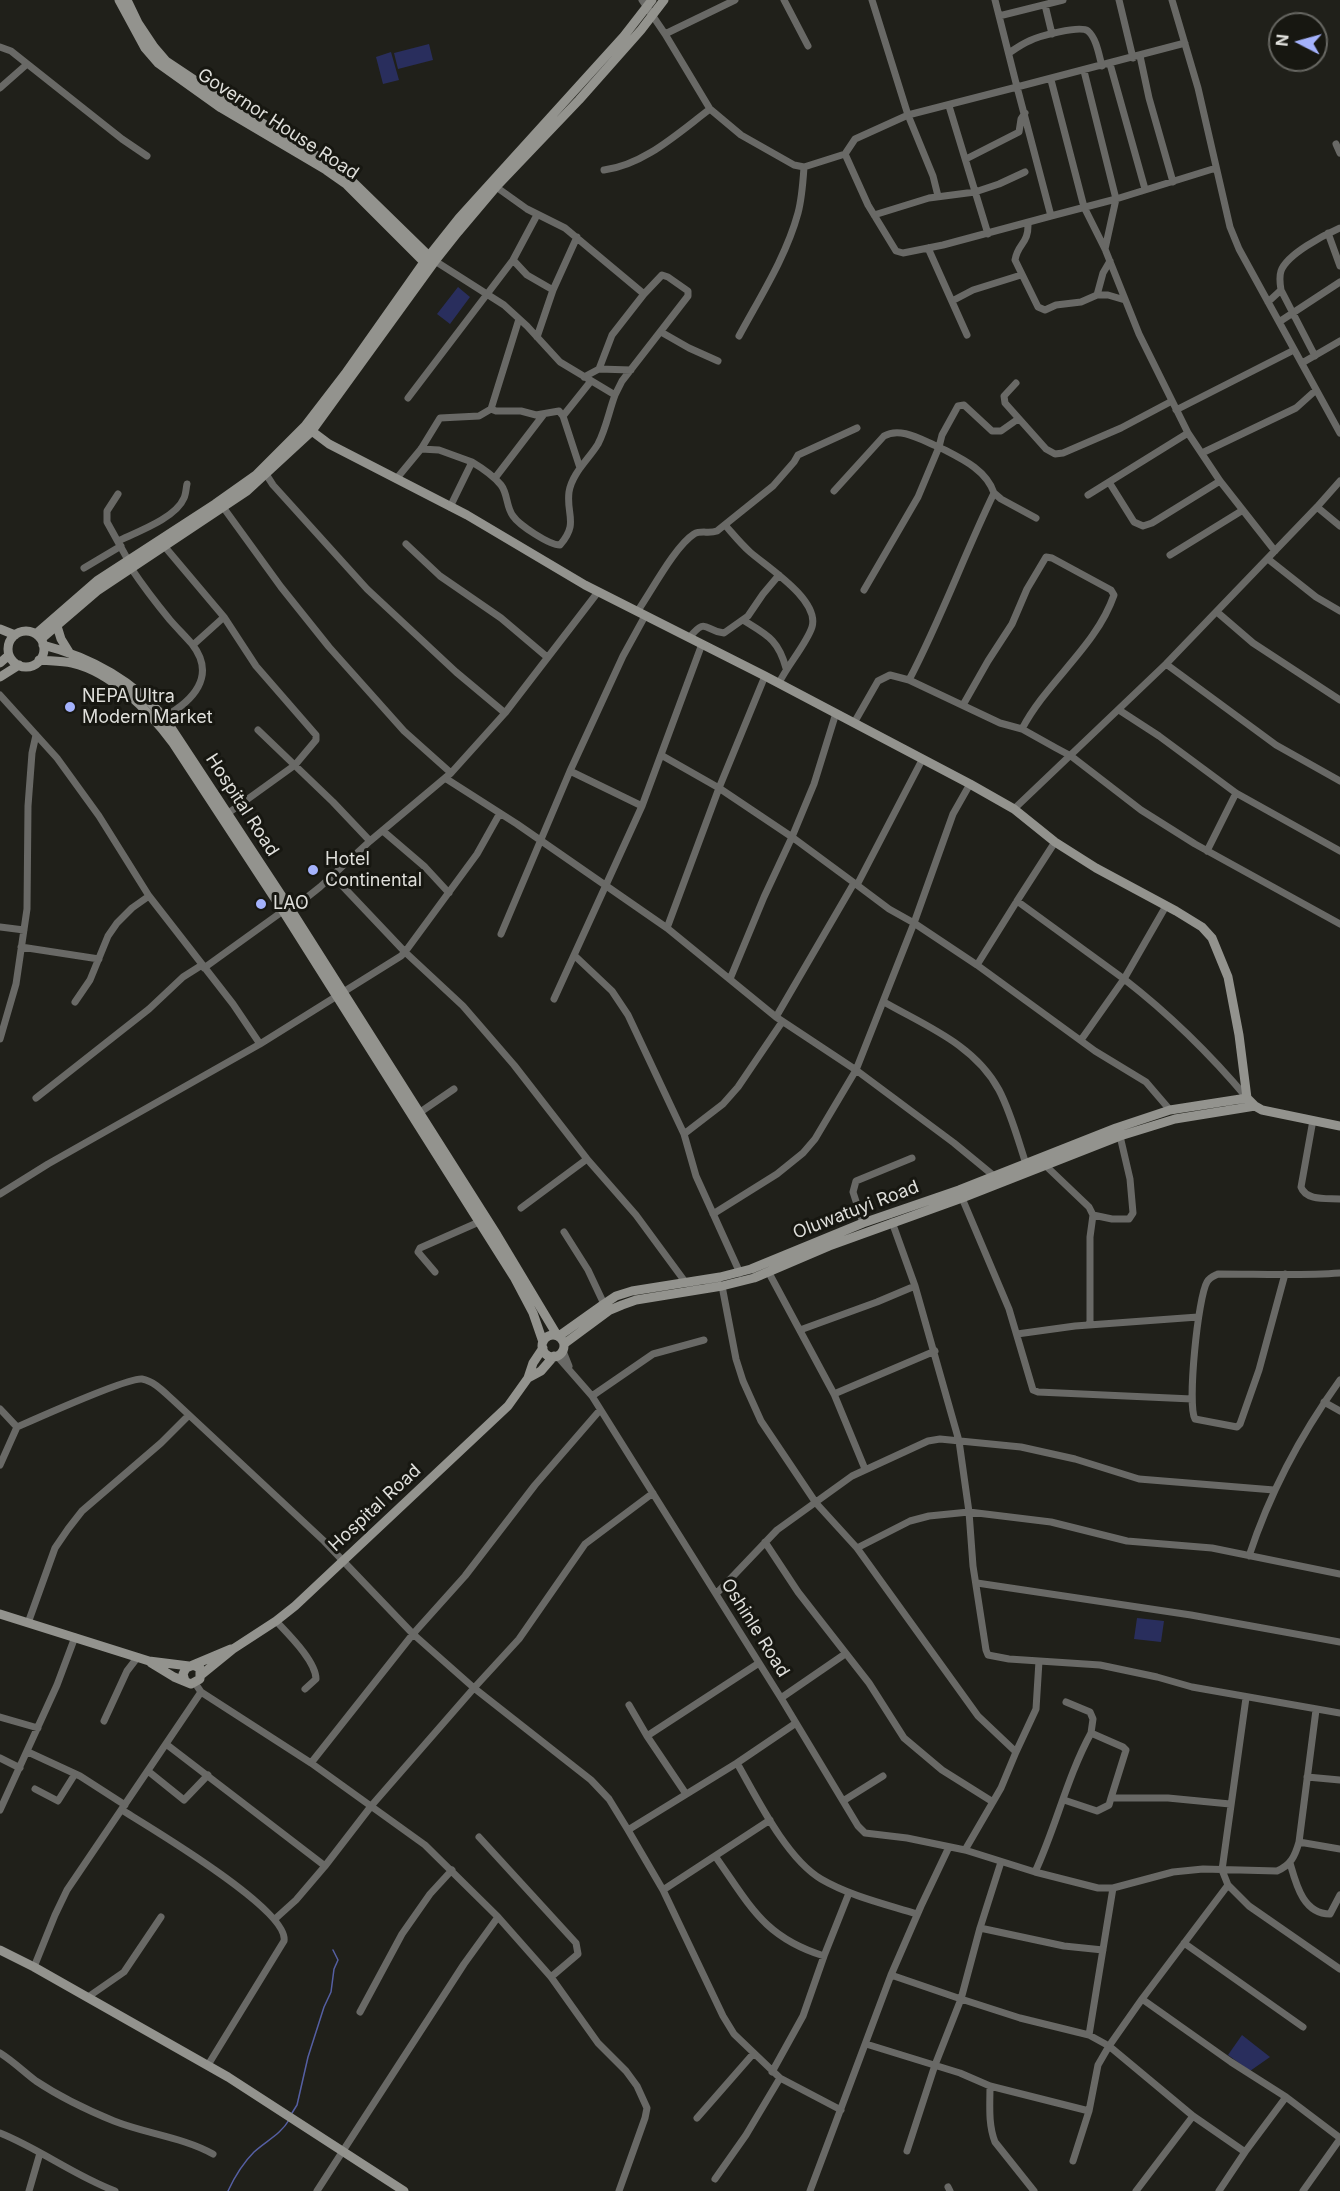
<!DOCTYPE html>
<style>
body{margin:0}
#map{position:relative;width:1340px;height:2191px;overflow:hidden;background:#20201a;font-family:Inter,sans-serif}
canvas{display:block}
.north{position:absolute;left:1268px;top:12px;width:60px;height:60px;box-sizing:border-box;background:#171711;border:2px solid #676762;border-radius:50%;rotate:276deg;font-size:16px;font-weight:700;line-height:24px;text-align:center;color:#dfdfdb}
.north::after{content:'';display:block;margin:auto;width:21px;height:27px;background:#a4b2fc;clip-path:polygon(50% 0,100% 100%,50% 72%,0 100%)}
</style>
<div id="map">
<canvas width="1340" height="2191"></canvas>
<div class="north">N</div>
</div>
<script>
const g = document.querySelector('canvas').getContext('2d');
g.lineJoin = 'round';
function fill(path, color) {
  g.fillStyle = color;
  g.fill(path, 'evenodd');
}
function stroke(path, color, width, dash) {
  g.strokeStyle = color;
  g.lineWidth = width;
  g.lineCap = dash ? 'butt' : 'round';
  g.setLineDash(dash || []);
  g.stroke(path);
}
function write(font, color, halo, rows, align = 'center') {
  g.font = font + ' Inter,sans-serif';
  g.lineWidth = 6;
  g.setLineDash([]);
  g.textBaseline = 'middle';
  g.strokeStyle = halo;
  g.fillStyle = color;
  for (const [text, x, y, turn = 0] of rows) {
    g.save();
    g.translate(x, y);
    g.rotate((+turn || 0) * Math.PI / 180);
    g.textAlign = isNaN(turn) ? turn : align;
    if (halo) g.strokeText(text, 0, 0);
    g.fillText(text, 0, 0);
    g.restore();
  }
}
fill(new Path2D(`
 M 429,44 L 433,60 L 398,69 L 394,53 Z
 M 391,52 L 399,80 L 383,84 L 376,57 Z
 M 458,287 L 470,297 L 450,324 L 437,314 Z
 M 1137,1618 L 1164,1621 L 1161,1642 L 1134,1639 Z
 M 1242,2035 L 1270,2057 L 1250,2071 L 1228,2055 Z`), '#292e5d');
stroke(new Path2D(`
 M 292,2113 L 297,2105 L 308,2057 L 324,2007 L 331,1992 L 334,1969 L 338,1960 L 333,1950
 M 228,2191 C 235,2176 242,2164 254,2152 C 266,2141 281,2134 289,2120`), '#555fa3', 1.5);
stroke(new Path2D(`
 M 642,0 L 665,34 L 710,109 L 741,135 L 794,165 L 804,167 L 845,154 L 868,205 L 896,251 L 903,253 L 943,245 L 1051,216
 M 784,0 L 808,46
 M 872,0 L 908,115 L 933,176 L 938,196
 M 1119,0 L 1133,58
 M 1172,0 L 1198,88 L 1230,227 L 1239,249 L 1340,433
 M 1045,5 L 1052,34
 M 999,16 L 1063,0
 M 665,34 L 735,0
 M 1185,43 L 1017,87 L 1051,216 L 1116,199 L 1216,168
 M 0,47 L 11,51 L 122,139 L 147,156
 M 1009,53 C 1015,49 1022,44 1029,41 C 1039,36 1080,25 1088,31 C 1097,39 1099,56 1102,66
 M 1140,56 L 1149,98 L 1173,182
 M 1110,64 L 1145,189
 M 1084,71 L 1116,199 L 1105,249
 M 1051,80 L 1084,207 L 1105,249 L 1139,334 L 1188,433 L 1220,481 L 1275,551
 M 0,88 L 26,65
 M 949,106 L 988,234
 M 1336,144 L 1340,153
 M 845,154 L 855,139 L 908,115 L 1017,87 L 995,0
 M 966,159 L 1019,132 L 1021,119 L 1025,113
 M 604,170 C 644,165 678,133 710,109
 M 492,184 L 527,209 L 565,228 L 644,294 L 662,275 L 668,277 L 688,291 L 688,296 L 622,381 L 615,395
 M 874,215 L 929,198 L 975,192 L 999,184 L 1025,172
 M 1028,222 C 1029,245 1018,242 1015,260 L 1038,307 L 1045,310 L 1056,305 L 1081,302 L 1097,295 L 1108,295 L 1125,300
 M 1328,233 L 1340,266
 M 928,248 L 967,335
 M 435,261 L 504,305 L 527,326 L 560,362 L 615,395 C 609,411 606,429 598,444 C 589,459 572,473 569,492 C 566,515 579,523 560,545 C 549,545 519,525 513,516 C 506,507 508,494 501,485 C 493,475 482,468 472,462
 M 553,290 L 577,237
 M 1281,290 L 1315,356
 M 1097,295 L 1103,273 L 1110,261
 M 952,301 L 973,290 L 1021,275
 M 1268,302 L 1281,290 C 1280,284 1279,277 1281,271 C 1287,254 1324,235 1340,228
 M 1279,322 L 1340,282
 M 661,332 L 689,348 L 718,361
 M 739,336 C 760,297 786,257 798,213 C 802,198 803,182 804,167
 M 537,337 L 553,290 L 527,275 L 513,260 L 537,215
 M 1302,363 L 1340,341
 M 599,369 L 612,335 L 644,294
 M 584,377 L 599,369 L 631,370
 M 1016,383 L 1004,396 L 1005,403 L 1046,449 L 1055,454 L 1063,453 L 1121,428 L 1172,401
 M 408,398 L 513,260
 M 491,409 L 496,411 L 521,411 L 536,415 L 559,411 L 563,416 L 580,468
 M 1176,410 L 1294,350
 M 563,416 L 591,381
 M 421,449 L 439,450 L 472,462 L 450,507
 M 1202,453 L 1296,408 L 1316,390
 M 264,471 L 273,485 L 367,589 L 456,672 L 505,713
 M 397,478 L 421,449 L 440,418 L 479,416 L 491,409 L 519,319
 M 495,478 L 544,414
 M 1109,482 L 1134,522 L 1143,526 L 1152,523 L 1220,481
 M 834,491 L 884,436 C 901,426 923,441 939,447 L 942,435 L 958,406 L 964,405 L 992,431 L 1001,431 L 1018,419
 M 118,494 L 107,511 L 107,522 L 128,560
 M 1088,495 L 1188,433
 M 223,507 L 281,587 L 329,647 L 404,731 L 451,773
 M 1317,507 L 1340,526
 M 725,525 C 733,534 741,544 750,552 C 767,567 820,600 812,627 C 807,643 787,666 779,683
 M 118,541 C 137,532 176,518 184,498 C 186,494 186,488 187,484
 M 406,544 L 440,576 L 501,618 L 547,657
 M 165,547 L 224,617 L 256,666 L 316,735 L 316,740 L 295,765 L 227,814
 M 1170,555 L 1243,510
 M 1268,559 L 1316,597 L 1340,611
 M 84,568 L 121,546
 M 131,568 C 143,586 156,603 170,620 C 177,628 185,636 192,644 C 217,676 193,701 164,717
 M 864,590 L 918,497 L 939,447 C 960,458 986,469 994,493
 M 637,612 C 651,592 675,546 694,534 C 701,530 709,534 717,531 L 773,486 L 794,462 L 798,455 L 857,428
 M 1217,612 L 1253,643 L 1340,700
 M 743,620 C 767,635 778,639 786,668
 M 689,638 C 707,616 704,631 724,633 L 748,616 L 763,594 L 779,575
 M 193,645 L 224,617
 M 1166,664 L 1276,745 L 1340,781
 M 909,680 C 941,619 964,555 994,493 L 1001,499 L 1036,518
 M 0,695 L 57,758 L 99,816 L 149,896 L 233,1004 L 260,1044
 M 963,705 L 988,661 L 1012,624 L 1027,589 L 1046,557 L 1052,558 L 1111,590 L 1114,595 C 1096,647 1047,681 1022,729
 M 1119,710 L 1159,736 L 1236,793 L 1340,851
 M 854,723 L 878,681 L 890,675 L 909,680 L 1000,723 L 1022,729 L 1056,748 L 1071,756 L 1141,810 L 1195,844 L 1340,924
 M 258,730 L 333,802 L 370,841
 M 661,755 L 719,788 L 765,676
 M 570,771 L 623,656 L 645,616
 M 445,778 L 517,824 L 667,928 L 776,1017 L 856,1070 L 954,1143 L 994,1176
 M 970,784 L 953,814 L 914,923 L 977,965 L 1095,1051 L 1146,1082 L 1170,1110
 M 1014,809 L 1166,664 L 1317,507 L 1340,481
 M 500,813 L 477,854 L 405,952 L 463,1006 L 514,1065 L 587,1159 L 636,1215 L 686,1283
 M 383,831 L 425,867 L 449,893
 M 1207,851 L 1236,793
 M 1017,901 L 1055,842
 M 291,910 L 320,887 L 370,841 L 451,773 L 505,713 L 598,592
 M 0,927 L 24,930
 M 667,928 L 719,788 L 792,837 L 857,885 L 922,760
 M 501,934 L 570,771 L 642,806
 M 21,947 L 99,959
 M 575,956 L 612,991 L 628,1015 L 684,1134 L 696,1176 L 740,1273
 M 977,965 L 1017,901 L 1124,979 L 1166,906
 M 204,968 L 283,911
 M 730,979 L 764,897 L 792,837 L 814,784 L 836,713
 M 554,999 L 642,806 L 702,644
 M 75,1002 L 90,980 L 108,936 L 117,923 L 132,908 L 149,896
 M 884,1002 C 926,1026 975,1045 999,1090 C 1011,1113 1018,1140 1026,1164
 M 776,1017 L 854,883
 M 0,1039 L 16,984 L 27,909 L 28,806 L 32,753 L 36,735
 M 1081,1040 L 1124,979 C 1169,1014 1210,1054 1247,1098
 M 36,1098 L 149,1009 L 183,977 L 202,965
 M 419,1113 L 454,1089
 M 1313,1120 L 1301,1187 C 1306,1201 1327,1198 1340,1199
 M 684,1134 L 723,1104 L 738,1087 L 782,1022
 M 1046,1166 L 1089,1207 L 1093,1215 L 1090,1237 L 1090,1325
 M 0,1194 L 48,1164 L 260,1044 L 401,956 L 405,952 L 333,876
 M 962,1198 L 1009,1309 L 1033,1390 L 1038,1392 L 1192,1399
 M 521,1208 L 587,1159
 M 713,1214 L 777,1174 L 803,1153 L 815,1139 L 856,1070 L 914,923 L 889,909 L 857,885
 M 1093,1215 L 1112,1219 L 1129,1219 L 1133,1213 L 1130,1179 L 1120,1136
 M 892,1222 L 915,1286 L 959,1441 L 969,1512 L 973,1566 L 986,1650 L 988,1655 L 1009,1659 L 1100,1665 L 1157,1677 L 1192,1687 L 1340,1713
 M 863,1223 L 853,1192 L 856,1181 L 912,1158
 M 564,1232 L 588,1270 L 604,1304
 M 435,1272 L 418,1252 L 420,1248 L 479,1222
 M 769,1273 L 834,1394 L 865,1469
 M 1285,1274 L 1259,1370 L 1240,1424 L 1237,1427 L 1195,1419 C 1187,1405 1198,1297 1207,1282 C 1210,1277 1214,1276 1218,1274 C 1259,1274 1300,1276 1340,1273
 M 722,1286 L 736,1359 L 743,1381 L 761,1421 L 816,1503 L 857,1548 L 978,1716 L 1016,1752 L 1001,1788 L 965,1850
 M 800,1330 L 877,1302 L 915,1286
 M 1017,1334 L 1075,1326 L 1198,1317
 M 563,1351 L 569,1366
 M 557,1356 L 592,1396 L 781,1698 L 858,1826 L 865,1833 L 907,1838 L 965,1850 L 1035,1872 L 1098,1888 L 1113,1888 L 1173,1872 L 1203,1869 L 1277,1871 C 1291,1865 1295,1856 1299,1842 L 1316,1710
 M 834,1394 L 935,1351
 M 592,1396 L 653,1354 L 704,1340
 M 1324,1402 L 1340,1411
 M 0,1409 L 17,1427
 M 0,1465 L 17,1427 C 35,1419 129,1377 142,1379 C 154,1381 164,1392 173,1400 L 324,1541 L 413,1634 L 311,1763
 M 765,1542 L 798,1592 L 869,1683 L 904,1738 L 942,1770 L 993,1802
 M 857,1548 L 910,1521 L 929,1516 L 969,1512 L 1051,1522 L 1127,1541 L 1212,1548 L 1340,1574
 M 1249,1556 C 1270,1492 1301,1434 1340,1380
 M 977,1583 L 1191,1615 L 1340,1642
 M 716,1594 L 777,1530 L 852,1476 L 928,1441 L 940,1439 L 1021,1447 L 1075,1459 L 1139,1479 L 1274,1490
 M 276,1621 C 288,1634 316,1661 316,1679 L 305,1689
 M 28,1623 L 55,1548 L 68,1529 L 82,1511 L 161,1443 L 189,1415
 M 195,1683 L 201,1692 L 311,1763 L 425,1845 L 498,1917 L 551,1977 L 598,2043 L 626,2071 L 637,2086 L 647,2108 L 645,2118 L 619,2191
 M 781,1698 L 845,1654
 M 1066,1702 L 1090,1712 L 1093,1719 L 1091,1733 L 1123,1747 L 1126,1750 L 1111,1798 L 1168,1798 L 1230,1804
 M 629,1705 L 647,1736
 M 0,1717 L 38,1728
 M 104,1721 L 127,1671 L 137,1658
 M 166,1744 L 325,1866 L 296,1900 L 275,1919
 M 28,1752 L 80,1776 L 125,1805
 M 1016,1752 L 1036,1709 L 1039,1661
 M 0,1758 L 20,1768
 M 737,1763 C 757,1798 786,1858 821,1879 C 850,1896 885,1904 917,1914
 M 148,1771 L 184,1800 L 208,1775
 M 1307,1777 L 1340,1780
 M 35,1789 L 58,1801 L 75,1774
 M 686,1794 L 647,1736 L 759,1663
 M 1064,1800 L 1097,1811 L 1109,1805 L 1111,1798
 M 843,1801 L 883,1776
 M 0,1810 L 57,1685 L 75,1637
 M 122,1810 C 149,1827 290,1910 284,1941 L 208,2065
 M 628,1830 L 609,1799 L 591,1780 L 474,1688 L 519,1639 L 585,1544 L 653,1493
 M 479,1837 L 576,1943 L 578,1954 L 551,1977
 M 1299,1842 L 1340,1849
 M 715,1856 C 750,1905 763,1937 824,1956 L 849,1893
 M 1001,1862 L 980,1928 L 961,1999 L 1020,2018 L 1089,2035 L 1109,2046 L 1098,2065 L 1089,2111
 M 1290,1863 C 1296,1884 1303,1914 1330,1914 L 1340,1895
 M 325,1866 L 372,1805 L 474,1688 L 413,1634 L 465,1576 L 535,1485 L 600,1410
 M 1035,1872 C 1056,1827 1067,1777 1091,1733
 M 1228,1885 L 1249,1906 L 1340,1969
 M 663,1890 L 770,1820
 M 980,1928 L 1064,1946 L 1103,1950
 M 1184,1943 L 1303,2027
 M 34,1967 L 55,1915 L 67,1890 L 201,1692
 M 891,1975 L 961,1999 L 935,2065 L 907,2151
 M 88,1997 L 124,1972 L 161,1917
 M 1142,1999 L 1228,1885 L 1222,1870 L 1246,1698
 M 360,2012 L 402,1934 L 430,1894 L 452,1870
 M 1089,2035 L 1113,1888
 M 866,2044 L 960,2073 L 990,2086 L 1089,2111 L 1073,2161
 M 0,2053 C 13,2061 24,2072 36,2081 C 60,2097 87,2110 114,2121 C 147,2134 182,2137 213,2154
 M 772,2072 L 803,2016 L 824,1956
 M 780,2078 L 841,2110
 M 990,2086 C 990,2105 988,2124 995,2142 L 1034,2191
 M 1286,2097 L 1340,2138
 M 697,2118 L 753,2054
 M 0,2133 C 40,2149 73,2175 115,2191
 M 715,2179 L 746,2135 L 780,2078 L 734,2034 L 723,2016 L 663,1890 L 628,1830 L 737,1763 L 796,1723
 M 948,2187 L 950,2191
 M 29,2191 L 40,2153
 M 317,2191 L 464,1964 L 498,1917
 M 810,2191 L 891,1975 L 921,1906 L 949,1847
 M 1136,2191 L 1193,2116
 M 1219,2191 L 1245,2152 L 1193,2116 L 1109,2046 L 1142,1999 L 1231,2062 L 1286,2097 L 1245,2152
 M 1303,2191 L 1340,2139`), '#696966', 7);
stroke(new Path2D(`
 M 119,0 L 145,48 L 158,63 L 221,108 L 326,170 L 346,184 L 426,264
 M 127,0 L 138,23 L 154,47 L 166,61 L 226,101 L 324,160 L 351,180 L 433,260
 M 305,426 L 329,444 L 467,515 L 585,585 L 765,676 L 970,784 L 1014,809 L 1055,842 L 1096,868 L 1176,911 L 1202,927 L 1212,938 L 1228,977 L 1239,1035 L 1247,1098 L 1255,1106 L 1262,1110 L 1340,1126
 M 57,626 L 61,639 L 69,652
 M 0,629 L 15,635
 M8 649a18 18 0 1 1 36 0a18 18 0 1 1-36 0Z
 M 36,634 L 98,580 L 215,504 L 256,475 L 305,426 L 345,374 L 424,262 L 459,218 L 624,36 L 652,0
 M 41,639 L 97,591 L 247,491 L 311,432 L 435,261 L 458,232 L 496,187 L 579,100 L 641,30 L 664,0
 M 43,645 C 90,657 132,680 164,717 L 291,910 L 497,1235 L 557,1335
 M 39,660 C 50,661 62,661 72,663 C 112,672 149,711 173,743 L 283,911 L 514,1277 L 533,1313 L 543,1342
 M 0,663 L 9,655
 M 0,677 L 19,665
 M542 1346a11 11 0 1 1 22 0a11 11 0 1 1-22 0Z
 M 559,1336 L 604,1304 L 616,1296 L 632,1291 L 720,1277 L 751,1269 L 863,1223 L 959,1190 L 1116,1128 L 1170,1110 L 1247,1098
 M 564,1344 L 610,1310 L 622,1305 L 636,1300 L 722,1286 L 754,1278 L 829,1246 L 962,1198 L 1120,1136 L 1175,1119 L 1255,1106
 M 528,1378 L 541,1371 L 554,1356
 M 0,1614 L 149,1661 L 189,1666
 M 151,1663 L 174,1677 L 191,1684 L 200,1679 L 200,1668 L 193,1665 L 186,1668 L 183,1674 L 185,1681
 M 193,1665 L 231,1649
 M 201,1675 L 233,1649 L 276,1621 L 295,1606 L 508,1406 L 528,1378 L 533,1363 L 543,1348
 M 0,1950 L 34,1967 L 228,2077 L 404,2191`), '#93938e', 9);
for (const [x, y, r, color] of [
 [70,707,6,"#a4b2fc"],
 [313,870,6,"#a4b2fc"],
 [261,904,6,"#a4b2fc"]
]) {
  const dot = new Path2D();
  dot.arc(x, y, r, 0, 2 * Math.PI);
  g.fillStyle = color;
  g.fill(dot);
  stroke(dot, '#171711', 2);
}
write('18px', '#dfdfdb', '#171711', [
 ["Governor House Road",278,124,33],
 ["Hospital Road",242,805,57],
 ["Oluwatuyi Road",856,1210,-21],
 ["Hospital Road",375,1508,-43],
 ["Oshinle Road",755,1628,58]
]);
write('18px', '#dfdfdb', '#171711', [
 ["NEPA Ultra",82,697],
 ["Modern Market",82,718],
 ["Hotel",325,860],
 ["Continental",325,881],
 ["LAO",273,904]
], 'left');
</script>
